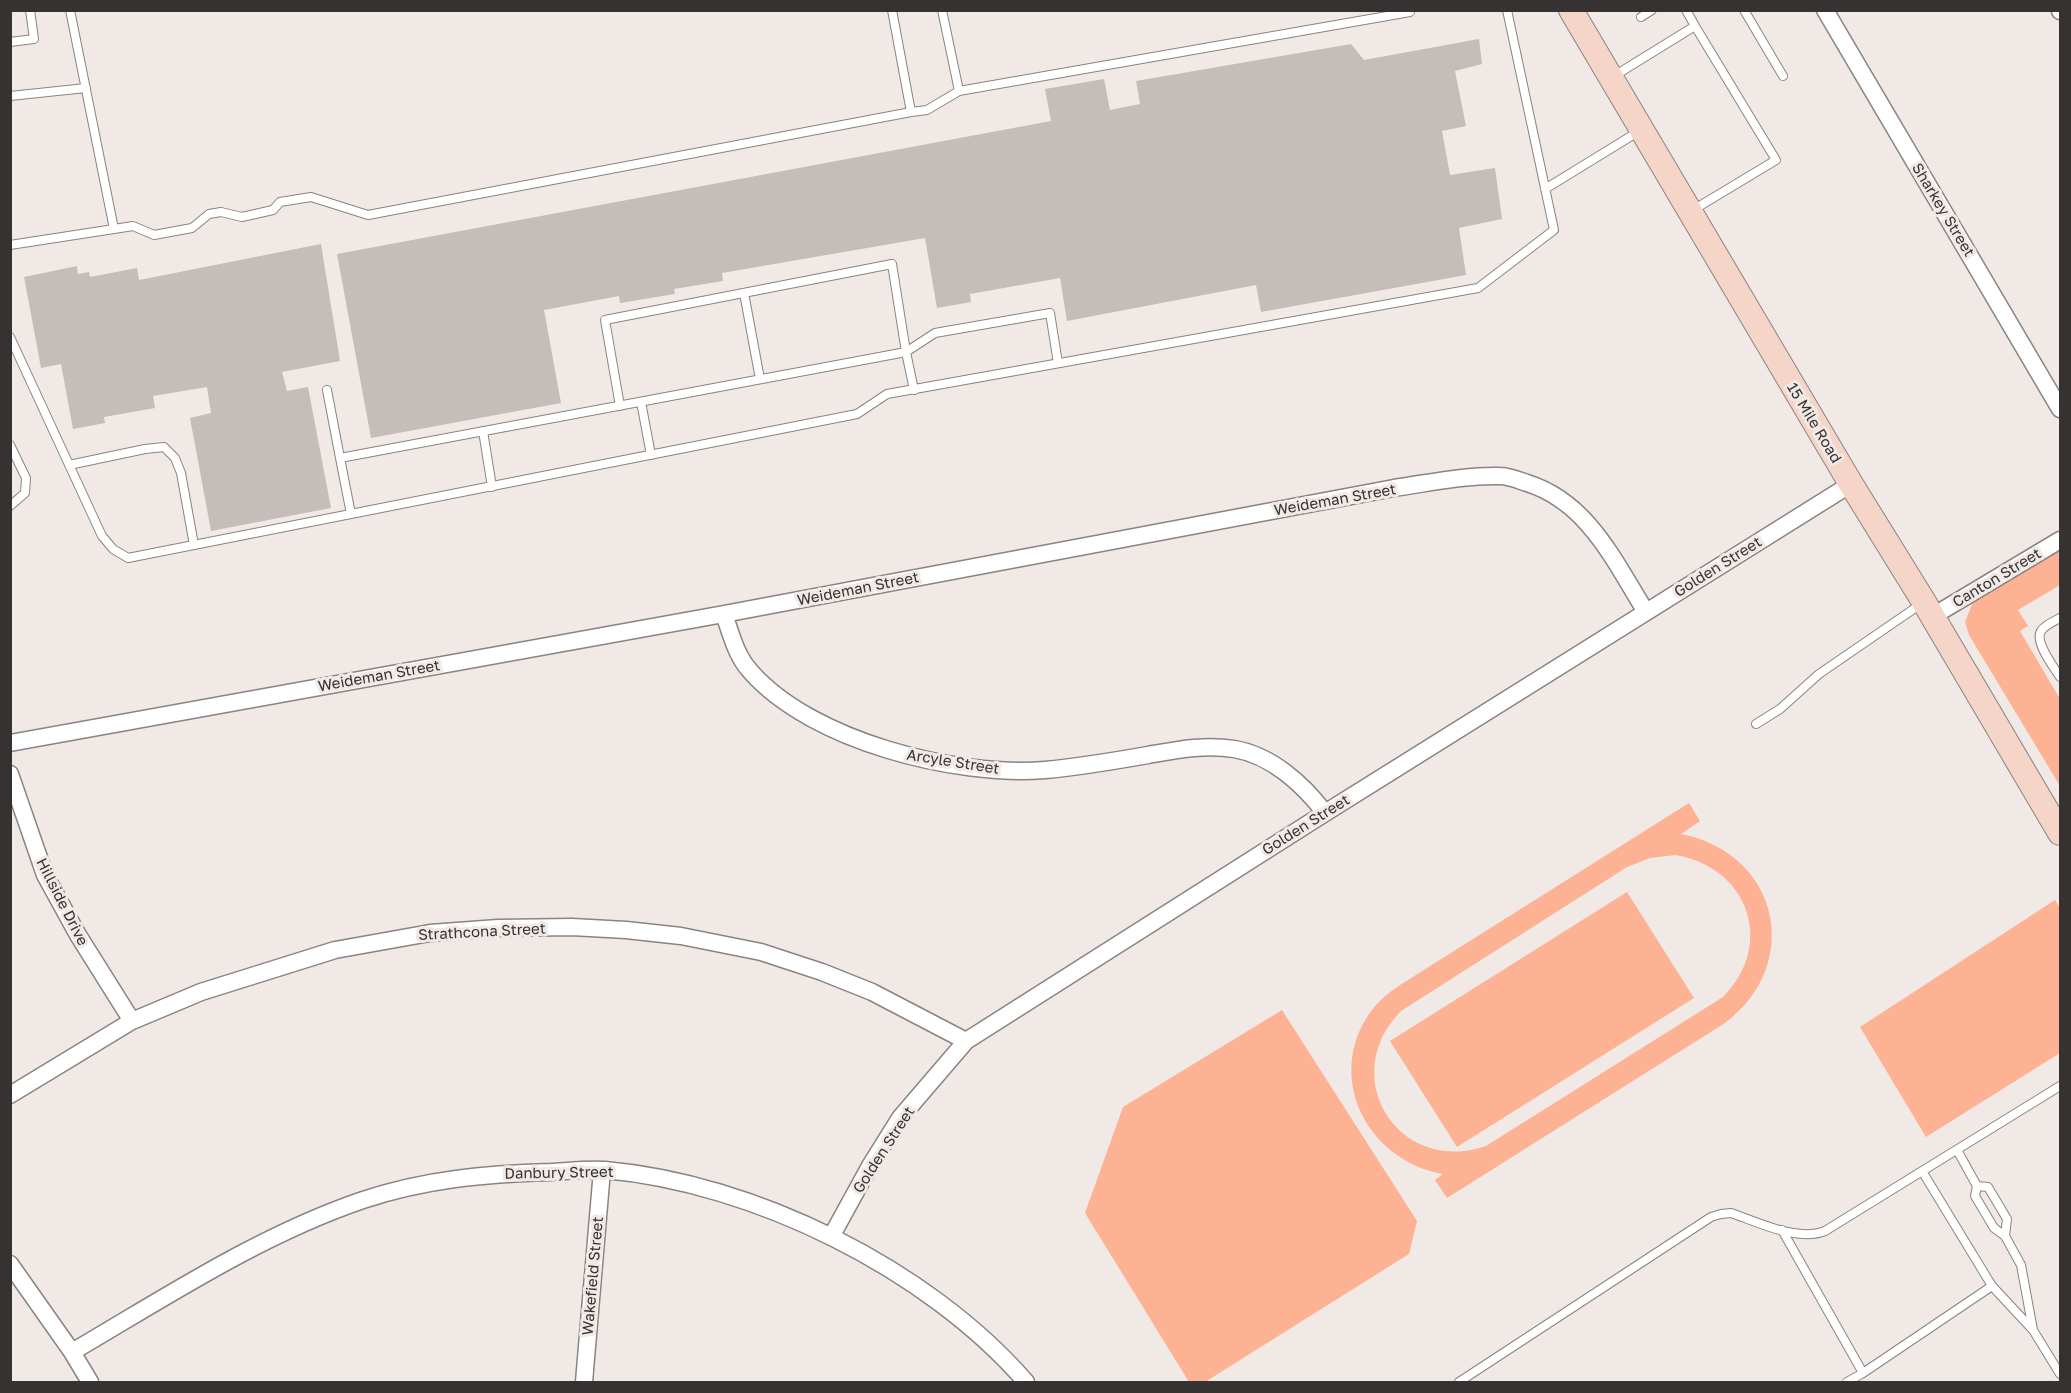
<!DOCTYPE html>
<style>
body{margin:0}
#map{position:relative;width:2071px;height:1393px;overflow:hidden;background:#f1e9e5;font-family:"Golos Text",sans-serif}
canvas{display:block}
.frame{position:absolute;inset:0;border:12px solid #353231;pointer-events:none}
</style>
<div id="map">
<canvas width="2071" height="1393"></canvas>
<div class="frame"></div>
</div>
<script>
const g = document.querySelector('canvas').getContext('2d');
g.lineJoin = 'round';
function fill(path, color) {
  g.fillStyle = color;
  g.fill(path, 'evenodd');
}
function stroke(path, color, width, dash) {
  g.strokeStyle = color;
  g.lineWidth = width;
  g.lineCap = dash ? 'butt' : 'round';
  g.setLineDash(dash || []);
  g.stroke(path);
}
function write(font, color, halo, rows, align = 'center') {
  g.font = font + ' "Golos Text",sans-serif';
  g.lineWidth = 6;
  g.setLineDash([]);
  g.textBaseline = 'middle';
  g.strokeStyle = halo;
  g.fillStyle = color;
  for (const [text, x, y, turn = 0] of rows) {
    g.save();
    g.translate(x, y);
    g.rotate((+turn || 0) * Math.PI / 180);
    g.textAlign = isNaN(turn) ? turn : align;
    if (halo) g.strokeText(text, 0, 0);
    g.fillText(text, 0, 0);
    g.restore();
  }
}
fill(new Path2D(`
 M 2060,548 L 2060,585 L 2018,610 L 2028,626 L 2020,631 L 2060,699 L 2060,786 L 1969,635 L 1965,622 L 1973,602 Z
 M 1689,803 L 1700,821 L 1681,834 C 1779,853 1804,964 1725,1023 L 1447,1198 L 1435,1180 L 1443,1174 C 1364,1160 1322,1071 1375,1006 C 1382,998 1391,991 1400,985 ZM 1675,855 C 1748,867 1776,944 1723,997 L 1486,1146 C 1399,1176 1336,1077 1401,1011 L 1627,867 L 1650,858 Z
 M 1627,892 L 1694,998 L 1457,1147 L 1390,1041 Z
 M 2055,900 L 2060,908 L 2060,1053 L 1926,1137 L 1860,1027 Z
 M 1282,1010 L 1417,1221 L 1409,1254 L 1205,1382 L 1189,1382 L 1085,1213 L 1123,1107 Z`), '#fcb293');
fill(new Path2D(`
 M 1479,39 L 1482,64 L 1455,71 L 1466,126 L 1442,131 L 1450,175 L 1495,168 L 1502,219 L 1459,228 L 1466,275 L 1261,312 L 1256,285 L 1067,321 L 1060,278 L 970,294 L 971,302 L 937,308 L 925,238 L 722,273 L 723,281 L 674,289 L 675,294 L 620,303 L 619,296 L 544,310 L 561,403 L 371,438 L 337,254 L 1051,121 L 1045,89 L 1104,79 L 1110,110 L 1140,104 L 1136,81 L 1351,44 L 1364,60 Z
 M 321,244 L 340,361 L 282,372 L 287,391 L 308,387 L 331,508 L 211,531 L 190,418 L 211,413 L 207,387 L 153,396 L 155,408 L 104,417 L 105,423 L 73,429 L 61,364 L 41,368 L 24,277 L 77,266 L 78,274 L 89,272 L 90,277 L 137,268 L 139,280 Z`), '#c5bdb9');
const lane = new Path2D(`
 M 942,10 L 959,91
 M 1744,10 L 1783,76
 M 1641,17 L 1652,10
 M 10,42 L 34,39 L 30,10
 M 1614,76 L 1695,26 L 1686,10
 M 10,96 L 86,88
 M 911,112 L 927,110 L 959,91 L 1410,12
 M 1545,189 L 1641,130
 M 1693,210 L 1776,160 L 1695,26
 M 114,229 L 133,226 L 154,235 L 192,228 L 209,214 L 221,212 L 242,217 L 273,210 L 280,202 L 311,197 L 368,215 L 911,112 L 892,10
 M 10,245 L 114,229 L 70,10
 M 744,293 L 760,379
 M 10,337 L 102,536 L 113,549 L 128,558 L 857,414 L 887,394 L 1478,288 L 1554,230 L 1507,10
 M 327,390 L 340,458
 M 641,402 L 651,455
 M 620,406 L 605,320 L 892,264 L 906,352 L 935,333 L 1050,313 L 1058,363
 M 483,431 L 492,487
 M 10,445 L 26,478 L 25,493 L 10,506
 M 69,465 L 145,449 L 164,447 L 175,458 L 181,473 L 194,545
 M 351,514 L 340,458 L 906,352 L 914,390
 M 2060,618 C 2054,621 2045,625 2041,631 C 2034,642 2054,667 2060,677
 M 1756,724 L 1780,709 L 1819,674 L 1921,604
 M 1957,1150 L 1977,1186 L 1975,1196 L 1994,1228 L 2005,1236 L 2021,1265 L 2033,1330
 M 1977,1186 L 1988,1187 L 2007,1219 L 2005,1236
 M 1782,1230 L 1863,1373 L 1847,1382
 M 1992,1286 L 2033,1330 L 2060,1374
 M 1863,1373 L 1992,1286 L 1922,1171
 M 1459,1382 L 1711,1217 L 1721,1214 L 1731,1213 C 1758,1222 1797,1242 1825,1231 L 2060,1086`);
const street = new Path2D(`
 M 1825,10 L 2060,409
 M 2060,10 L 2060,11
 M 724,614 C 731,634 736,656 751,672 C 812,741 955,777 1045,770 C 1079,767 1114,761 1148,755 C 1176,750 1205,744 1234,749 C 1271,755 1303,784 1325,813
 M 1933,616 L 2060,540
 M 10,743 L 724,614 L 1394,488 C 1429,483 1465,475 1500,476 C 1509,476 1518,480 1527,483 C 1588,502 1614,561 1646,612
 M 10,774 L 45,875 L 78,935 L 132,1021
 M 10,1095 L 132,1021 L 201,992 L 335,950 L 430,933 L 498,928 L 572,927 L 626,930 L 681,936 L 761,952 L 822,972 L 872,992 L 966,1041
 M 831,1237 L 870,1166 L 900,1118 L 966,1041 L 1325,813 L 1851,484
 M 10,1264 L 72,1352 L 90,1382
 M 72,1352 C 166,1297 260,1235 363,1200 C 426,1179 486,1174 551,1172 C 569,1171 587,1169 605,1170 C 754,1183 928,1269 1026,1382
 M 584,1382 L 602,1170`);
const secondary = new Path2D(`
 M 1571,10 L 1851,484 L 1924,602 L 2060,833`);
stroke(lane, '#8b8380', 10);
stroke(street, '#8b8380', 19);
stroke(secondary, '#8b8380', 26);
stroke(lane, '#fff', 8);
stroke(street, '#fff', 16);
stroke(secondary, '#f5d5c7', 24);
write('15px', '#353231', '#f1e9e5', [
 ["Sharkey Street",1943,210,59],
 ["15 Mile Road",1814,423,59],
 ["Weideman Street",1335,500,-10],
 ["Golden Street",1718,567,-32],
 ["Canton Street",1997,578,-31],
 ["Weideman Street",858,589,-11],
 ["Weideman Street",379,676,-10],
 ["Arcyle Street",953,762,9],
 ["Golden Street",1306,825,-32],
 ["Hillside Drive",62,902,63],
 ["Strathcona Street",482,932,-3],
 ["Golden Street",884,1150,-57],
 ["Danbury Street",559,1173,-1],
 ["Wakefield Street",593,1276,-85]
]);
</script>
